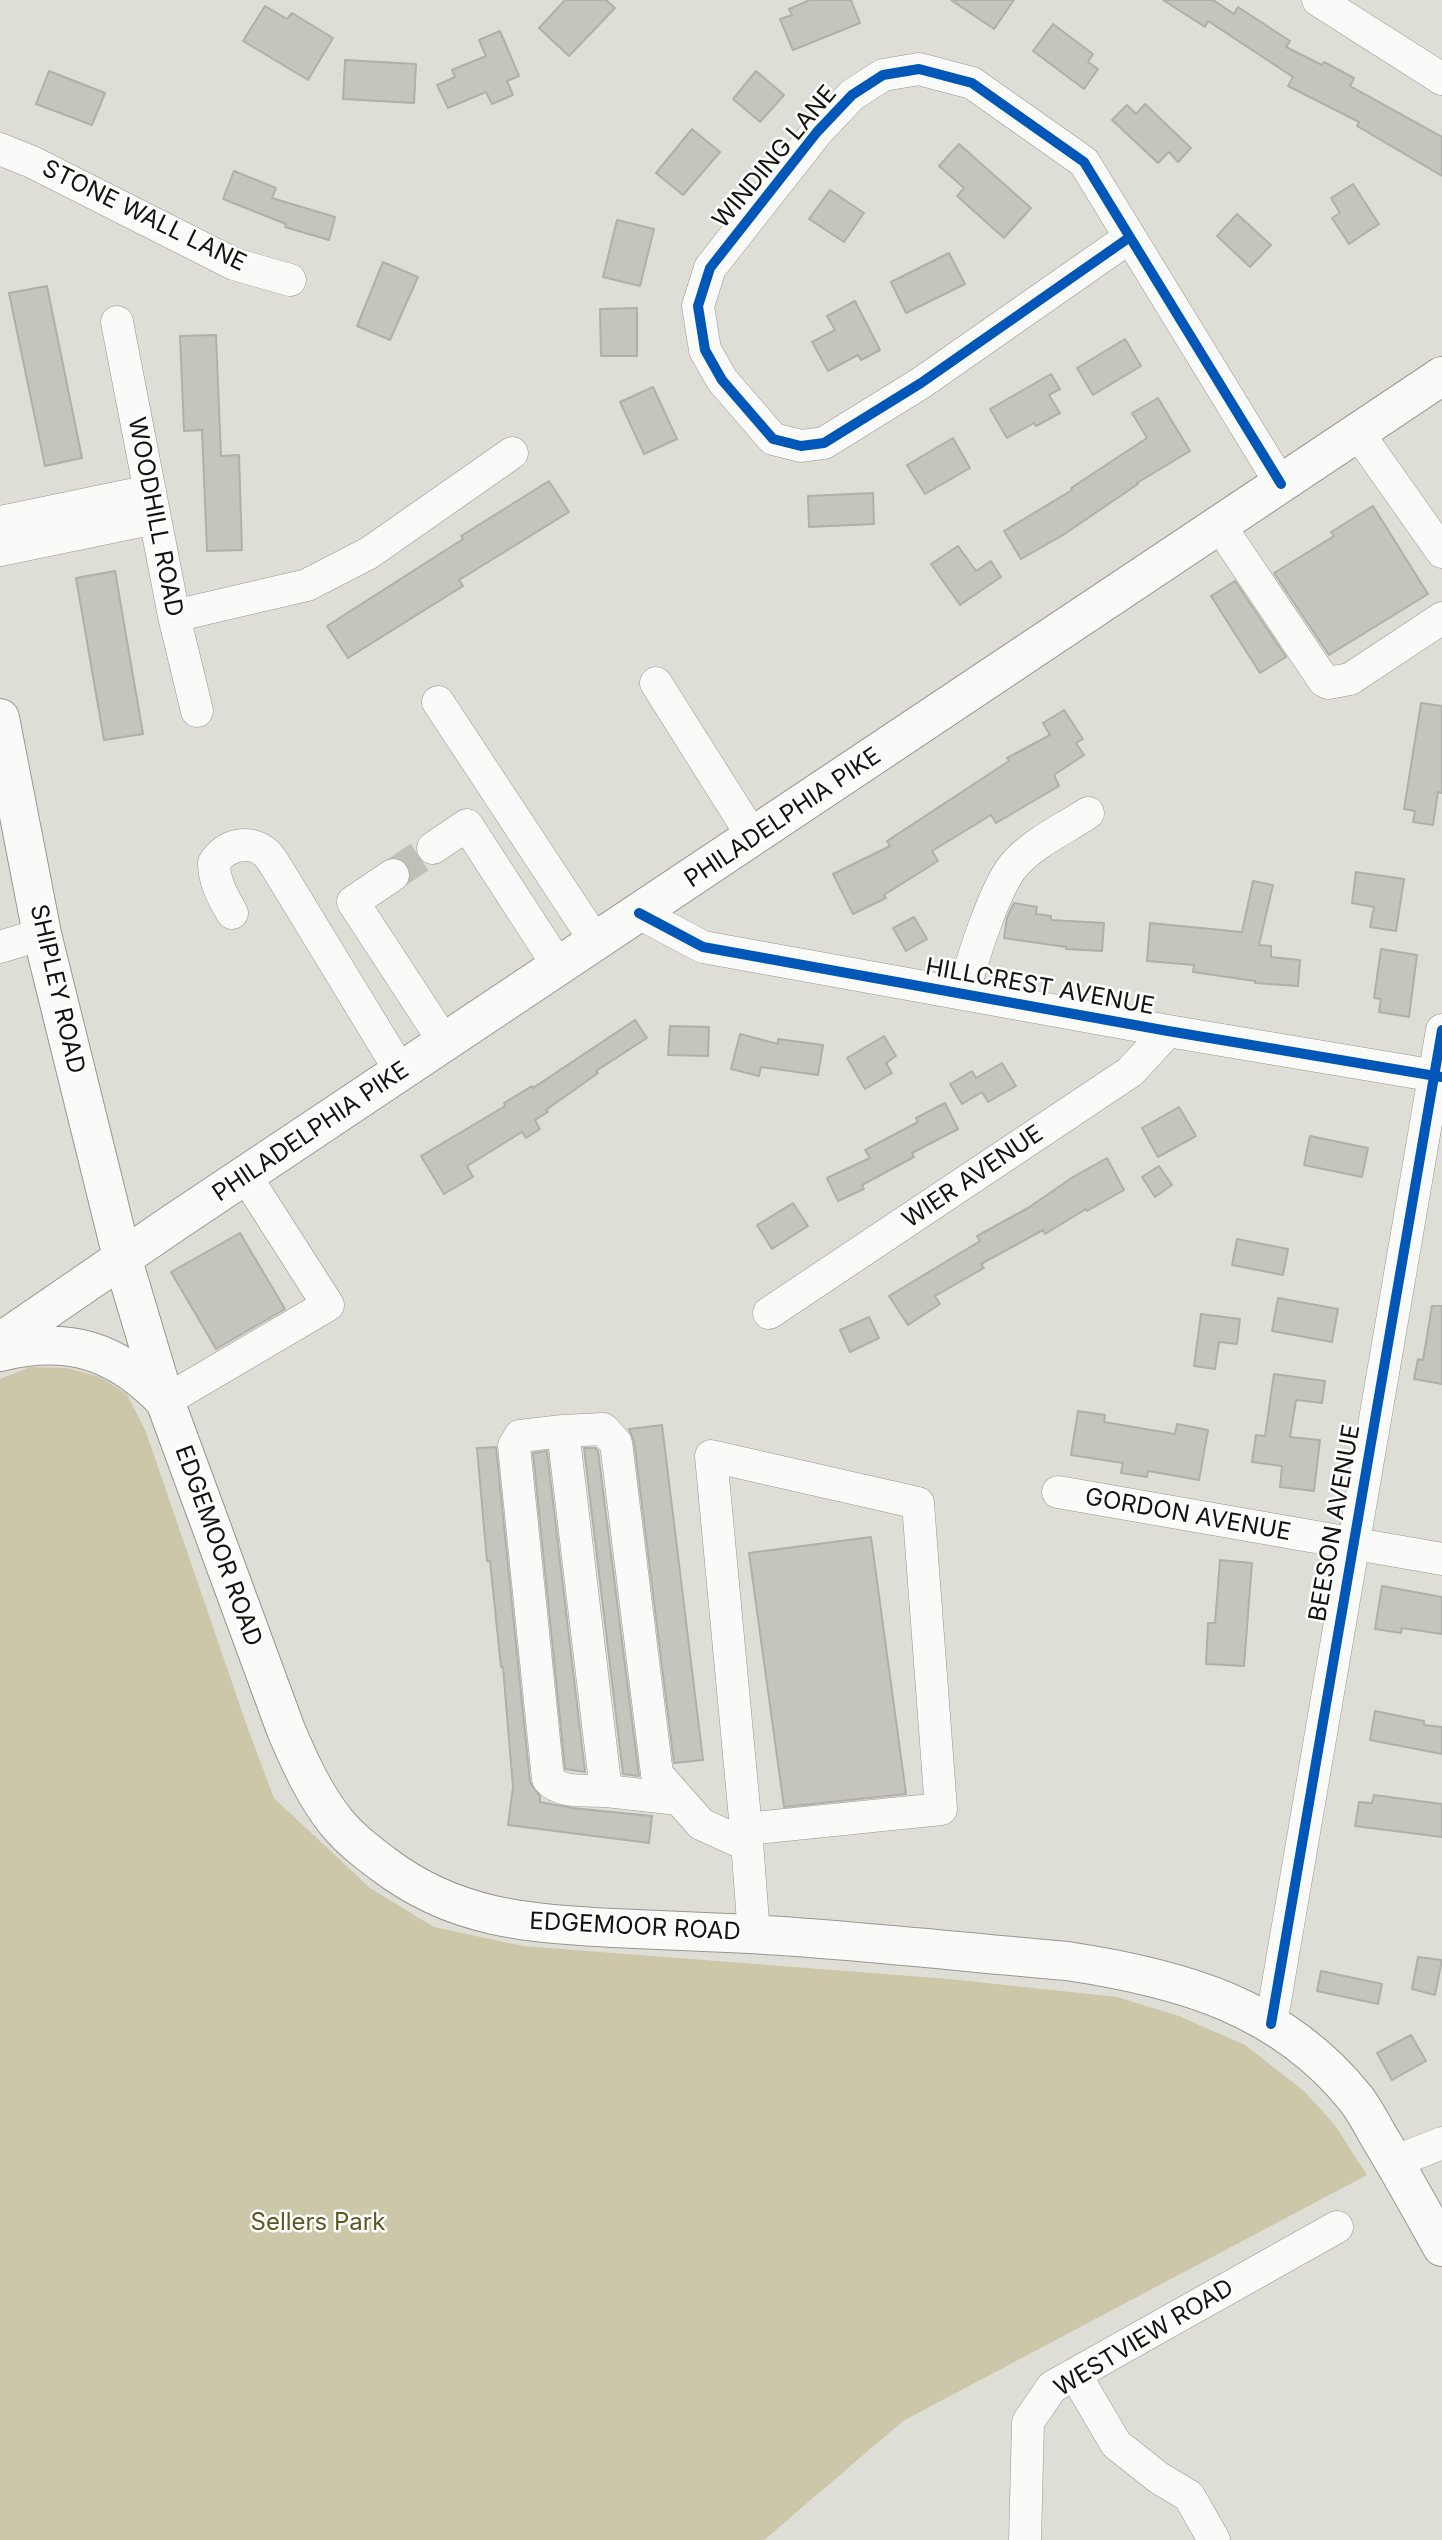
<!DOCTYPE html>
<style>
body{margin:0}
canvas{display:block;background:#dfded6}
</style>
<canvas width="1442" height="2540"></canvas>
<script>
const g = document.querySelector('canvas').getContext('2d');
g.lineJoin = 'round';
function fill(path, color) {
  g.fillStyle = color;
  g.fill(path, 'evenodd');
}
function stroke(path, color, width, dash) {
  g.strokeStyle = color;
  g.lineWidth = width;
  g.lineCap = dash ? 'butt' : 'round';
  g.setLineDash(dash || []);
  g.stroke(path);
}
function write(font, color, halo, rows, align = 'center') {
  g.font = font + ' Inter,sans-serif';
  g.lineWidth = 5;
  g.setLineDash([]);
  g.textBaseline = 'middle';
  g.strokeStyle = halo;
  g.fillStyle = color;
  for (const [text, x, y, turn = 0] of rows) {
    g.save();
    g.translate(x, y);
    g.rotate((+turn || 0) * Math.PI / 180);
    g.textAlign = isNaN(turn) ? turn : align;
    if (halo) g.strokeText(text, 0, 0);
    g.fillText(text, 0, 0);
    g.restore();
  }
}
fill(new Path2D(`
 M 30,1367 L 67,1368 L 100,1377 L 127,1394 L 146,1432 L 247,1726 L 274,1798 L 370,1888 L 434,1927 L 523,1946 L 949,1979 L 1117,1997 L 1179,2016 L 1245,2045 L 1304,2091 L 1335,2125 L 1367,2175 L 903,2421 L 764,2540 L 0,2540 L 0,1379 Z`), '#ccc7a8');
const building = new Path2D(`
 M 565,0 L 606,0 L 615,8 L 569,56 L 539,28 Z
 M 810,0 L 851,0 L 860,23 L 793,50 L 780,19 L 792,15 L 789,9 Z
 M 951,0 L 1014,0 L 994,29 Z
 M 1163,0 L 1213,0 L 1234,14 L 1238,7 L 1290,41 L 1286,47 L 1322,65 L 1324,62 L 1354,78 L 1350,86 L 1442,137 L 1442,176 L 1357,126 L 1359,122 L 1288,86 L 1293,77 L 1208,21 L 1205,27 Z
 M 265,6 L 287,19 L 292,13 L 333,38 L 308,80 L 243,41 Z
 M 1053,24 L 1093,54 L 1088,62 L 1098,69 L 1084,89 L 1033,51 Z
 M 500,31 L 519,76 L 507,81 L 513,95 L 492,104 L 486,92 L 448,108 L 437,85 L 455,77 L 452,70 L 486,56 L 479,40 Z
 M 345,60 L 416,64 L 414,103 L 343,99 Z
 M 49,71 L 105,93 L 92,125 L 36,104 Z
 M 756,71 L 784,95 L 760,122 L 733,99 Z
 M 1145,104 L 1191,148 L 1178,162 L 1169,152 L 1158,163 L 1112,120 L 1127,105 L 1136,114 Z
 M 692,129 L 720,152 L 683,195 L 656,173 Z
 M 959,144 L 1031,208 L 1004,238 L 957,196 L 964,188 L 939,166 Z
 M 234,171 L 276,188 L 272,198 L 335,217 L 329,240 L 285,227 L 286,224 L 223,199 Z
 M 1353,184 L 1379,224 L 1349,244 L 1332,218 L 1340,213 L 1331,198 Z
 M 830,190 L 864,213 L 844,242 L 809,219 Z
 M 1237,214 L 1271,245 L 1250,267 L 1217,236 Z
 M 617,220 L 654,229 L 640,286 L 603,277 Z
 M 949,253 L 965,284 L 906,313 L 891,282 Z
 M 383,262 L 418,277 L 390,340 L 357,326 Z
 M 47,286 L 82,458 L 45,466 L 9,293 Z
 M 855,301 L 880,350 L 861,360 L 858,355 L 828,371 L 812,342 L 835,330 L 827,316 Z
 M 637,308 L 637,356 L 601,356 L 600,309 Z
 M 216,335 L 221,456 L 239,455 L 242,550 L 207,551 L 202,430 L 184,431 L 180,336 Z
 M 1125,339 L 1141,366 L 1093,395 L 1077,368 Z
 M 1051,374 L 1060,389 L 1049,395 L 1060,413 L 1036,426 L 1034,423 L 1007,438 L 990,409 Z
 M 653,387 L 677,439 L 644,454 L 620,402 Z
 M 1158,398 L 1190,451 L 1137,483 L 1138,484 L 1063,535 L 1021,559 L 1004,531 L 1072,490 L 1071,488 L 1147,438 L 1132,413 Z
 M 953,438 L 970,468 L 925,494 L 907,465 Z
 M 549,481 L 569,512 L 459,580 L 463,586 L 348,658 L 327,626 L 463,539 L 461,536 Z
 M 873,493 L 874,524 L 809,527 L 808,496 Z
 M 1373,506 L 1428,594 L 1329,655 L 1274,573 L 1334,536 L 1331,532 Z
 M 958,546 L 976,571 L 991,561 L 1001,577 L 960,605 L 931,564 Z
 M 115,571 L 143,734 L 104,740 L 76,578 Z
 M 1235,581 L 1286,657 L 1260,673 L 1211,596 Z
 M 1421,703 L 1442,706 L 1442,793 L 1438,792 L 1433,825 L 1413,822 L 1415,811 L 1404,809 Z
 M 1064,710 L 1083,739 L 1076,743 L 1084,755 L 1054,775 L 1059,786 L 996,823 L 991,815 L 932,851 L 938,861 L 884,895 L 886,898 L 853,914 L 833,874 L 890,846 L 887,841 L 1009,761 L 1007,758 L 1050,735 L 1043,723 Z
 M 1356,872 L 1404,879 L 1396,931 L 1370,927 L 1374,907 L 1352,903 Z
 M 1253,881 L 1273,885 L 1259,945 L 1271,946 L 1271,957 L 1300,960 L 1298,986 L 1255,983 L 1255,981 L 1193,972 L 1194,965 L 1147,961 L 1150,923 L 1242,932 Z
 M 1014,903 L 1037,907 L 1036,914 L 1051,916 L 1051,920 L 1104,923 L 1102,951 L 1066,949 L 1066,947 L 1004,938 L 1007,918 Z
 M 914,917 L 927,939 L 906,951 L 893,928 Z
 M 1381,949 L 1417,955 L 1409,1017 L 1379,1012 L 1381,999 L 1374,998 Z
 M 635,1020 L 647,1038 L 596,1071 L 598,1073 L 546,1110 L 548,1112 L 535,1120 L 540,1129 L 526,1138 L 522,1132 L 467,1166 L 473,1177 L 444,1194 L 421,1156 L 505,1106 L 504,1103 L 532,1086 L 533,1088 Z
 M 670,1026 L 709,1027 L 708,1056 L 668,1055 Z
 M 740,1034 L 778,1044 L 778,1039 L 823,1045 L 818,1075 L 761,1067 L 759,1076 L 731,1069 Z
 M 884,1036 L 896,1056 L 886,1063 L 892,1073 L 865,1089 L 847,1058 Z
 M 1002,1063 L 1016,1086 L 988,1102 L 982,1092 L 962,1104 L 950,1084 L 972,1071 L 976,1078 Z
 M 945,1103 L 958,1129 L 912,1153 L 914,1157 L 862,1185 L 864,1189 L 838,1201 L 827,1178 L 870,1158 L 865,1150 L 918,1122 L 916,1118 Z
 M 1179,1107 L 1196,1136 L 1158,1157 L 1142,1128 Z
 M 1310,1136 L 1368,1148 L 1362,1177 L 1304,1165 Z
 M 1107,1158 L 1124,1190 L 1087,1211 L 1086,1209 L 1045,1234 L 1043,1230 L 981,1264 L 984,1268 L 935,1296 L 940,1304 L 908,1325 L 889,1296 L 980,1241 L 977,1236 L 1028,1208 L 1073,1177 Z
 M 1159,1166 L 1172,1185 L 1155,1197 L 1142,1177 Z
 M 793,1203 L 808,1226 L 772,1249 L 757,1225 Z
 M 240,1233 L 285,1309 L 216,1349 L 171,1272 Z
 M 1237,1239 L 1288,1249 L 1283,1275 L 1232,1265 Z
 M 1278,1298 L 1338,1309 L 1332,1342 L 1272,1331 Z
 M 1432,1306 L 1442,1306 L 1442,1384 L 1414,1379 L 1418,1359 L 1423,1360 Z
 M 1201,1314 L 1240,1319 L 1237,1344 L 1219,1342 L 1215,1369 L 1194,1366 Z
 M 869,1317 L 879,1338 L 850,1352 L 840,1330 Z
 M 1274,1374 L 1325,1381 L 1322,1403 L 1296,1400 L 1290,1437 L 1320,1440 L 1314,1491 L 1280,1487 L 1282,1466 L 1252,1462 L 1256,1435 L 1265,1436 Z
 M 1078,1411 L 1105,1415 L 1104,1422 L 1175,1434 L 1177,1424 L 1208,1430 L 1199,1480 L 1148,1471 L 1147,1477 L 1121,1473 L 1123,1463 L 1071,1455 Z
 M 662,1425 L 703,1760 L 674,1763 L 634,1441 L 629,1429 Z
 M 496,1447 L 530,1782 L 540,1796 L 540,1802 L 572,1808 L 652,1816 L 649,1843 L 508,1825 L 513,1787 L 503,1667 L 501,1667 L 490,1561 L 487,1561 L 477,1448 Z
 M 584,1448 L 595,1448 L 598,1451 L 639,1776 L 623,1774 Z
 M 547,1451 L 585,1772 L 565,1769 L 533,1453 Z
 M 871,1537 L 906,1794 L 784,1807 L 749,1553 Z
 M 1220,1560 L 1252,1563 L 1244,1666 L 1206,1664 L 1208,1623 L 1215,1623 Z
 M 1382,1586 L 1442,1597 L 1442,1634 L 1402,1628 L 1401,1633 L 1375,1629 Z
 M 1375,1711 L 1424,1721 L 1424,1725 L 1442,1727 L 1442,1754 L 1370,1740 Z
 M 1374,1795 L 1442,1804 L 1442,1837 L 1355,1826 L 1359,1802 L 1372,1803 Z
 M 1418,1957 L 1442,1960 L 1435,1995 L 1412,1989 Z
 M 1321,1971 L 1382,1984 L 1378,2004 L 1317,1991 Z
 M 1411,2035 L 1426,2061 L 1392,2080 L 1377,2053 Z`);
fill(building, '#c5c4bd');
stroke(building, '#b0afa9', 2);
stroke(new Path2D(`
 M 393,875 L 433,848`), '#c1c0b8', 32, [32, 16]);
const minor = new Path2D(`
 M 1318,0 L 1442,79
 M 0,149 L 32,162 L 234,264 L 290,280
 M 1130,237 L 921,383 L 824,443 L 801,446 L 773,439 L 722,380 L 705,350 L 698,306 L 710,268 L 817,132 L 852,95 L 883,75 L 919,69 L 972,83 L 1084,162 L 1281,484
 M 117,322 L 174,616 L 197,711
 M 1358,433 L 1442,552
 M 0,522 L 150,491
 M 1220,526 L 1324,681 L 1328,683 L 1350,679 L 1442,618
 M 0,550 L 155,518
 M 174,616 L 307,585 L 369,553 L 512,453
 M 656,683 L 753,837
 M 438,702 L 596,942
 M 433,848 L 467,825 L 559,967
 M 393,875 L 353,902 L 445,1043
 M 232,913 C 223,897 214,882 214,863 C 224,845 251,838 267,854 C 272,859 276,867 280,873 L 401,1072
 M 639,913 L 703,947 L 1168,1031 L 1442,1077
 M 0,947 L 42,934
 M 964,994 C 970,965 996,883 1016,863 C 1035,842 1064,829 1088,813
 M 769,1313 L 1130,1072 L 1168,1031
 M 165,1401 L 328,1305 L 245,1175
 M 563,1431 L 520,1436 L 514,1446 L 548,1779 C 560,1794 587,1790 606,1791
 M 1058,1492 L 1442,1559
 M 679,1799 L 606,1791 L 563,1431 L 603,1429 L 616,1443 L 657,1774 L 701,1824 L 747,1845
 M 746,1829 L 941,1809 L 918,1503 L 711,1456 L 746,1829 L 754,1935
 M 1271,2024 L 1442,1030
 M 1394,2162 L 1442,2143
 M 1075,2374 L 1116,2444 L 1159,2478 L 1189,2496 L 1214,2540
 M 1025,2540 L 1028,2422 L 1052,2387 L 1337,2227`);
const major = new Path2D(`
 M 0,718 L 42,934 L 122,1257 L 165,1401 L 286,1730 C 300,1763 314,1794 336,1822 C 350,1839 366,1851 383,1864 C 455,1919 527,1923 613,1928 C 659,1930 705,1932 750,1934 C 856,1940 961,1952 1067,1961 C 1180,1978 1282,2006 1356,2099 C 1366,2112 1373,2127 1381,2140 C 1402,2175 1422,2211 1442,2247
 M 0,1342 L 175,1222 L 1442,376
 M 0,1352 C 69,1335 117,1351 165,1401`);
stroke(minor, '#979690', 33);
stroke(major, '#979690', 40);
stroke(minor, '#fafaf9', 32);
stroke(major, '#fafaf9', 38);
stroke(new Path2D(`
 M 1130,237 L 921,383 L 824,443 L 801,446 L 773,439 L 722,380 L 705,350 L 698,306 L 710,268 L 817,132 L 852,95 L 883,75 L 919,69 L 972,83 L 1084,162 L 1281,484
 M 639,913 L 703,947 L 1168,1031 L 1442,1077
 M 1271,2024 L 1442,1030`), '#0057b8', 10);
write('24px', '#14130e', '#fff', [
 ["WINDING LANE",775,157,-50],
 ["STONE WALL LANE",144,216,26],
 ["WOODHILL ROAD",155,517,79],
 ["PHILADELPHIA PIKE",783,818,-34],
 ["HILLCREST AVENUE",1040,987,10],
 ["SHIPLEY ROAD",57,989,77],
 ["PHILADELPHIA PIKE",311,1132,-34],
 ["WIER AVENUE",973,1177,-34],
 ["GORDON AVENUE",1188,1515,10],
 ["BEESON AVENUE",1335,1523,-80],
 ["EDGEMOOR ROAD",218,1546,70],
 ["EDGEMOOR ROAD",635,1927,3],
 ["WESTVIEW ROAD",1144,2338,-31]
]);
write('24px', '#5f5721', '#fff', [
 ["Sellers Park",318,2223]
]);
</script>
